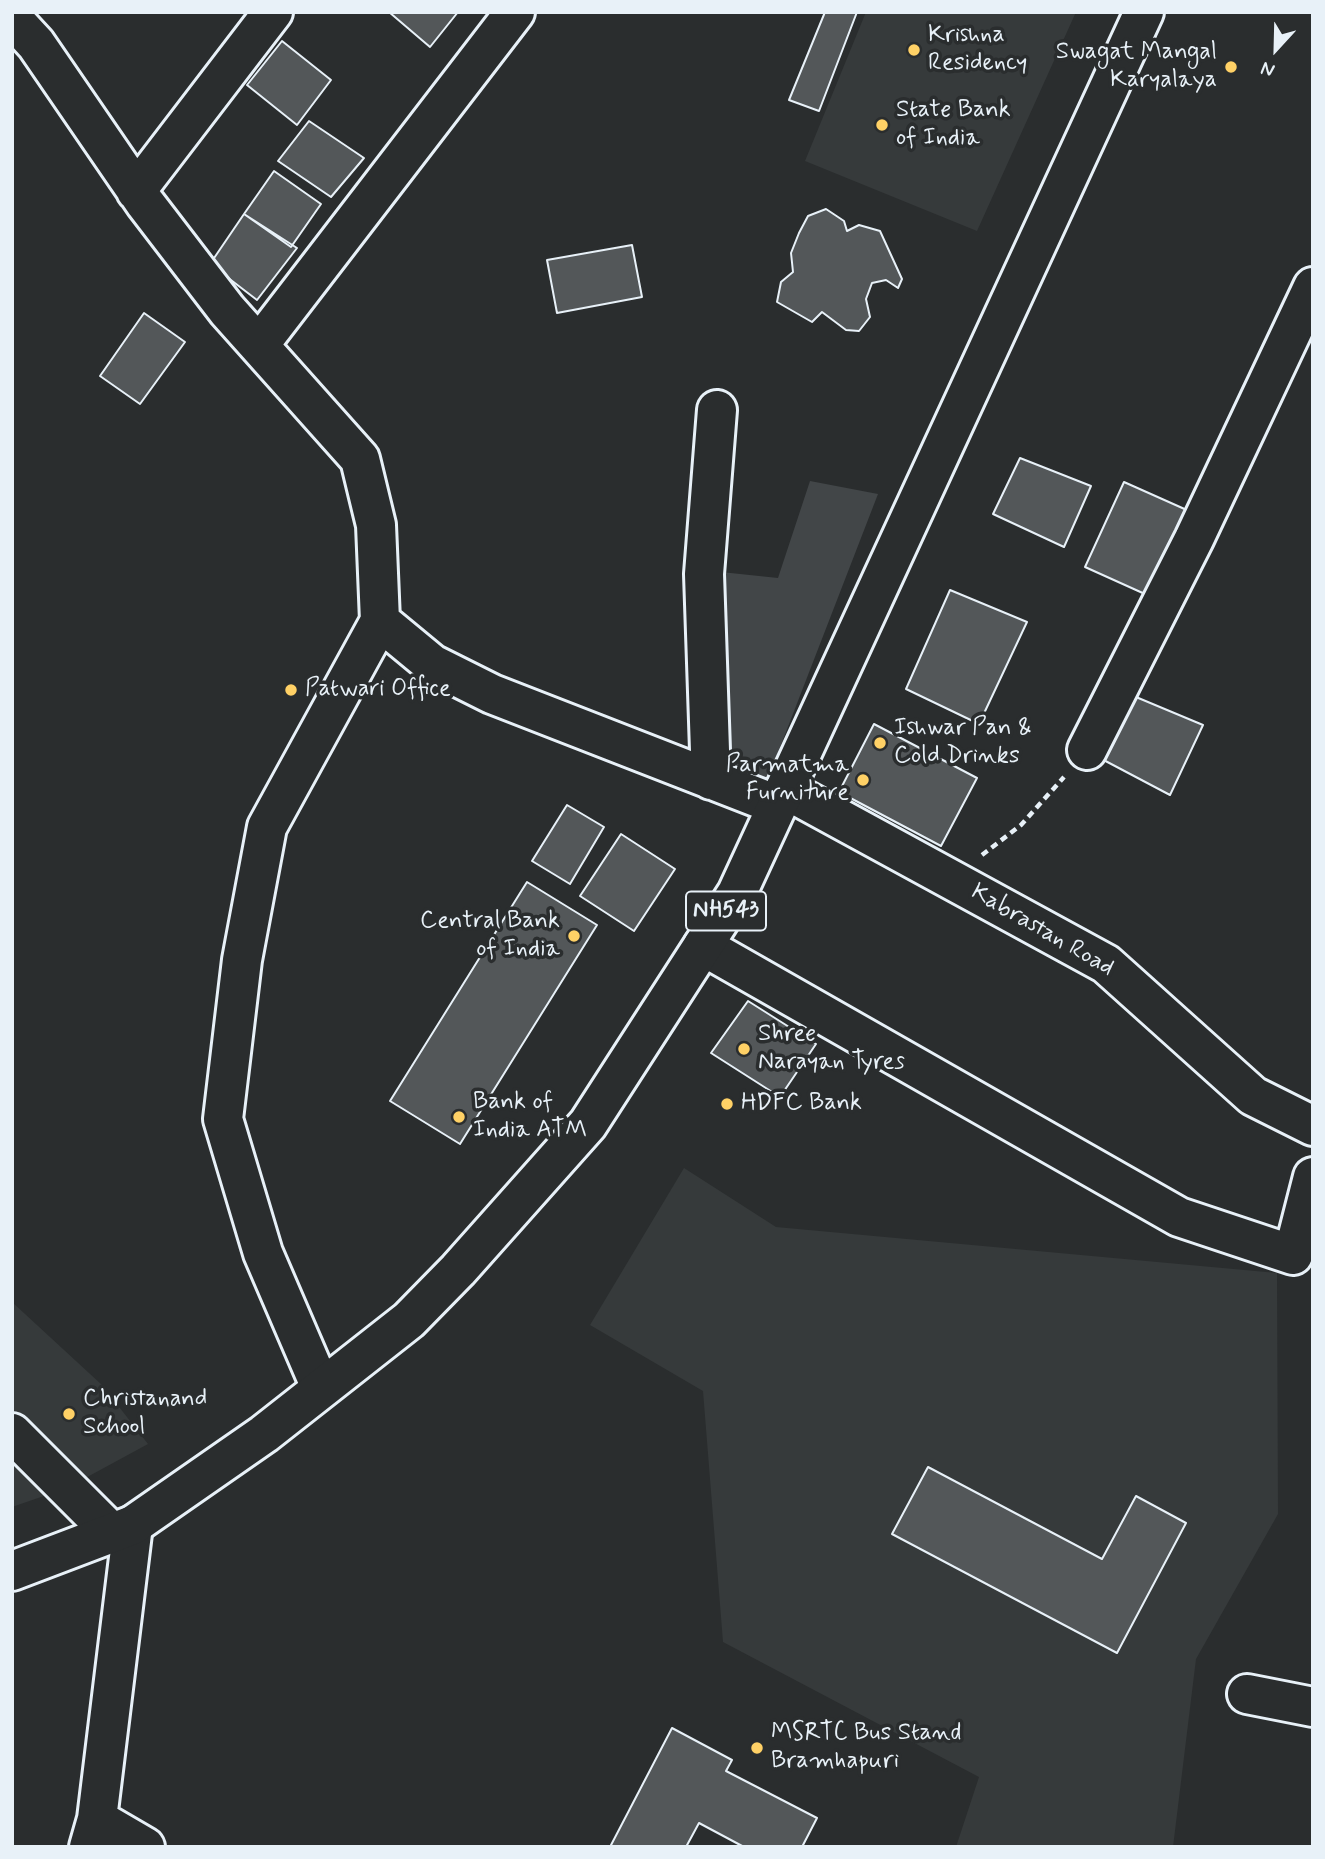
<!DOCTYPE html>
<style>
body{margin:0}
#map{position:relative;width:1325px;height:1859px;overflow:hidden;background:#2a2d2e;font-family:Mynerve,sans-serif}
canvas{display:block}
.frame{position:absolute;inset:0;border:14px solid #e8f1f8;pointer-events:none}
.north{position:absolute;left:1241px;top:14px;width:70px;height:70px;-webkit-text-stroke:5px #2a2d2e;paint-order:stroke;rotate:202deg;font-size:19px;font-weight:700;line-height:28px;text-align:center;color:#e8f1f8}
.north::after{content:'';display:block;margin:auto;width:24px;height:32px;background:#e8f1f8;clip-path:polygon(50% 0,100% 100%,50% 72%,0 100%)}
</style>
<div id="map">
<canvas width="1325" height="1859"></canvas>
<div class="frame"></div>
<div class="north">N</div>
</div>
<script>
const g = document.querySelector('canvas').getContext('2d');
g.lineJoin = 'round';
function fill(path, color) {
  g.fillStyle = color;
  g.fill(path, 'evenodd');
}
function stroke(path, color, width, dash) {
  g.strokeStyle = color;
  g.lineWidth = width;
  g.lineCap = dash ? 'butt' : 'round';
  g.setLineDash(dash || []);
  g.stroke(path);
}
function write(font, color, halo, rows, align = 'center') {
  g.font = font + ' Mynerve,sans-serif';
  g.lineWidth = 7;
  g.setLineDash([]);
  g.textBaseline = 'middle';
  g.strokeStyle = halo;
  g.fillStyle = color;
  for (const [text, x, y, turn = 0] of rows) {
    g.save();
    g.translate(x, y);
    g.rotate((+turn || 0) * Math.PI / 180);
    g.textAlign = isNaN(turn) ? turn : align;
    if (halo) g.strokeText(text, 0, 0);
    g.fillText(text, 0, 0);
    g.restore();
  }
}
fill(new Path2D(`
 M 866,12 L 1076,12 L 977,231 L 805,161 Z
 M 684,1168 L 776,1227 L 1277,1273 L 1278,1514 L 1196,1659 L 1173,1847 L 956,1847 L 979,1777 L 723,1642 L 703,1391 L 590,1325 Z
 M 12,1302 L 102,1385 L 148,1444 L 67,1488 L 12,1507 Z`), '#363a3b');
fill(new Path2D(`
 M 810,481 L 878,494 L 767,781 L 721,768 L 721,572 L 778,578 Z`), '#424648');
const building = new Path2D(`
 M 389,12 L 458,12 L 430,47 Z
 M 825,12 L 857,12 L 819,111 L 789,100 Z
 M 282,41 L 331,80 L 297,125 L 247,85 Z
 M 309,121 L 364,158 L 331,197 L 278,161 Z
 M 274,171 L 321,204 L 291,247 L 244,214 Z
 M 826,209 L 844,221 L 847,231 L 859,225 L 880,231 L 902,279 L 898,288 L 886,280 L 872,283 L 866,299 L 870,317 L 859,331 L 846,330 L 822,312 L 812,322 L 777,302 L 781,282 L 793,272 L 791,253 L 799,233 L 808,216 Z
 M 244,214 L 297,248 L 257,300 L 210,264 Z
 M 632,245 L 642,297 L 557,313 L 547,260 Z
 M 144,313 L 185,342 L 140,404 L 100,376 Z
 M 1020,458 L 1091,486 L 1064,547 L 993,514 Z
 M 1124,482 L 1189,511 L 1156,599 L 1085,567 Z
 M 950,590 L 1027,622 L 979,724 L 906,689 Z
 M 1124,692 L 1203,725 L 1170,795 L 1096,756 Z
 M 874,724 L 977,778 L 941,846 L 839,792 Z
 M 567,805 L 604,827 L 570,884 L 532,861 Z
 M 621,834 L 675,869 L 634,931 L 580,896 Z
 M 527,882 L 597,925 L 460,1144 L 390,1101 Z
 M 748,1001 L 816,1044 L 780,1097 L 711,1053 Z
 M 928,1467 L 1102,1559 L 1136,1496 L 1186,1523 L 1117,1653 L 892,1534 Z
 M 672,1728 L 732,1760 L 726,1771 L 817,1818 L 802,1847 L 744,1847 L 699,1823 L 686,1847 L 610,1847 Z`);
fill(building, '#535759');
stroke(building, '#e8f1f8', 2);
const minor = new Path2D(`
 M 12,18 L 36,44 L 145,203 L 227,310 L 360,459 L 376,525 L 380,621 L 432,664 L 492,694 L 777,805
 M 136,191 L 273,12
 M 259,345 L 515,12
 M 1087,750 L 1194,539 L 1313,287
 M 711,780 L 704,574 L 717,410
 M 785,789 L 1106,964 L 1253,1096 L 1313,1126
 M 703,946 L 1179,1217 L 1293,1255 L 1313,1177
 M 321,1388 L 263,1253 L 223,1119 L 242,960 L 267,827 L 380,621
 M 12,1433 L 112,1533
 M 1247,1694 L 1313,1707
 M 97,1819 L 145,1847
 M 89,1847 L 97,1819 L 133,1525`);
const highway = new Path2D(`
 M 12,1571 L 133,1525 L 264,1434 L 409,1320 L 458,1270 L 588,1124 L 737,893 L 1144,12`);
stroke(minor, '#e8f1f8', 44);
stroke(highway, '#e8f1f8', 44);
stroke(new Path2D(`
 M 982,855 L 1021,825 L 1064,777`), '#e8f1f8', 4.5, [7, 5]);
stroke(minor, '#2a2d2e', 38);
stroke(highway, '#2a2d2e', 38);
for (const [x, y, r, color] of [
 [914,50,7,"#ffd166"],
 [1231,67,7,"#ffd166"],
 [882,125,7,"#ffd166"],
 [291,690,7,"#ffd166"],
 [880,743,7,"#ffd166"],
 [863,780,7,"#ffd166"],
 [574,936,7,"#ffd166"],
 [744,1049,7,"#ffd166"],
 [727,1104,7,"#ffd166"],
 [459,1117,7,"#ffd166"],
 [69,1414,7,"#ffd166"],
 [757,1748,7,"#ffd166"]
]) {
  const dot = new Path2D();
  dot.arc(x, y, r, 0, 2 * Math.PI);
  g.fillStyle = color;
  g.fill(dot);
  stroke(dot, '#2a2d2e', 2.5);
}
for (const [x, y, w] of [
 [726,911,80]
]) {
  const box = new Path2D();
  box.roundRect(x - w / 2, y - 19.5, w, 39, 5);
  g.fillStyle = '#2a2d2e';
  g.fill(box);
  stroke(box, '#e8f1f8', 2);
}
write('bold 23px', '#e8f1f8', null, [
 ["NH543",726,911]
]);
write('24px', '#e8f1f8', '#2a2d2e', [
 ["Krishna",928,36],
 ["Residency",928,64],
 ["Swagat Mangal",1217,53,"right"],
 ["Karyalaya",1217,81,"right"],
 ["State Bank",896,111],
 ["of India",896,139],
 ["Patwari Office",305,690],
 ["Ishwar Pan &",894,729],
 ["Cold Drinks",894,757],
 ["Parmatma",849,766,"right"],
 ["Furniture",849,794,"right"],
 ["Central Bank",560,922,"right"],
 ["of India",560,950,"right"],
 ["Shree",758,1035],
 ["Narayan Tyres",758,1063],
 ["Bank of",473,1103],
 ["India ATM",473,1131],
 ["HDFC Bank",741,1104],
 ["Christanand",83,1400],
 ["School",83,1428],
 ["MSRTC Bus Stand",771,1734],
 ["Bramhapuri",771,1762]
], 'left');
write('24px', '#e8f1f8', '#2a2d2e', [
 ["Kabrastan Road",1042,931,30]
]);
</script>
